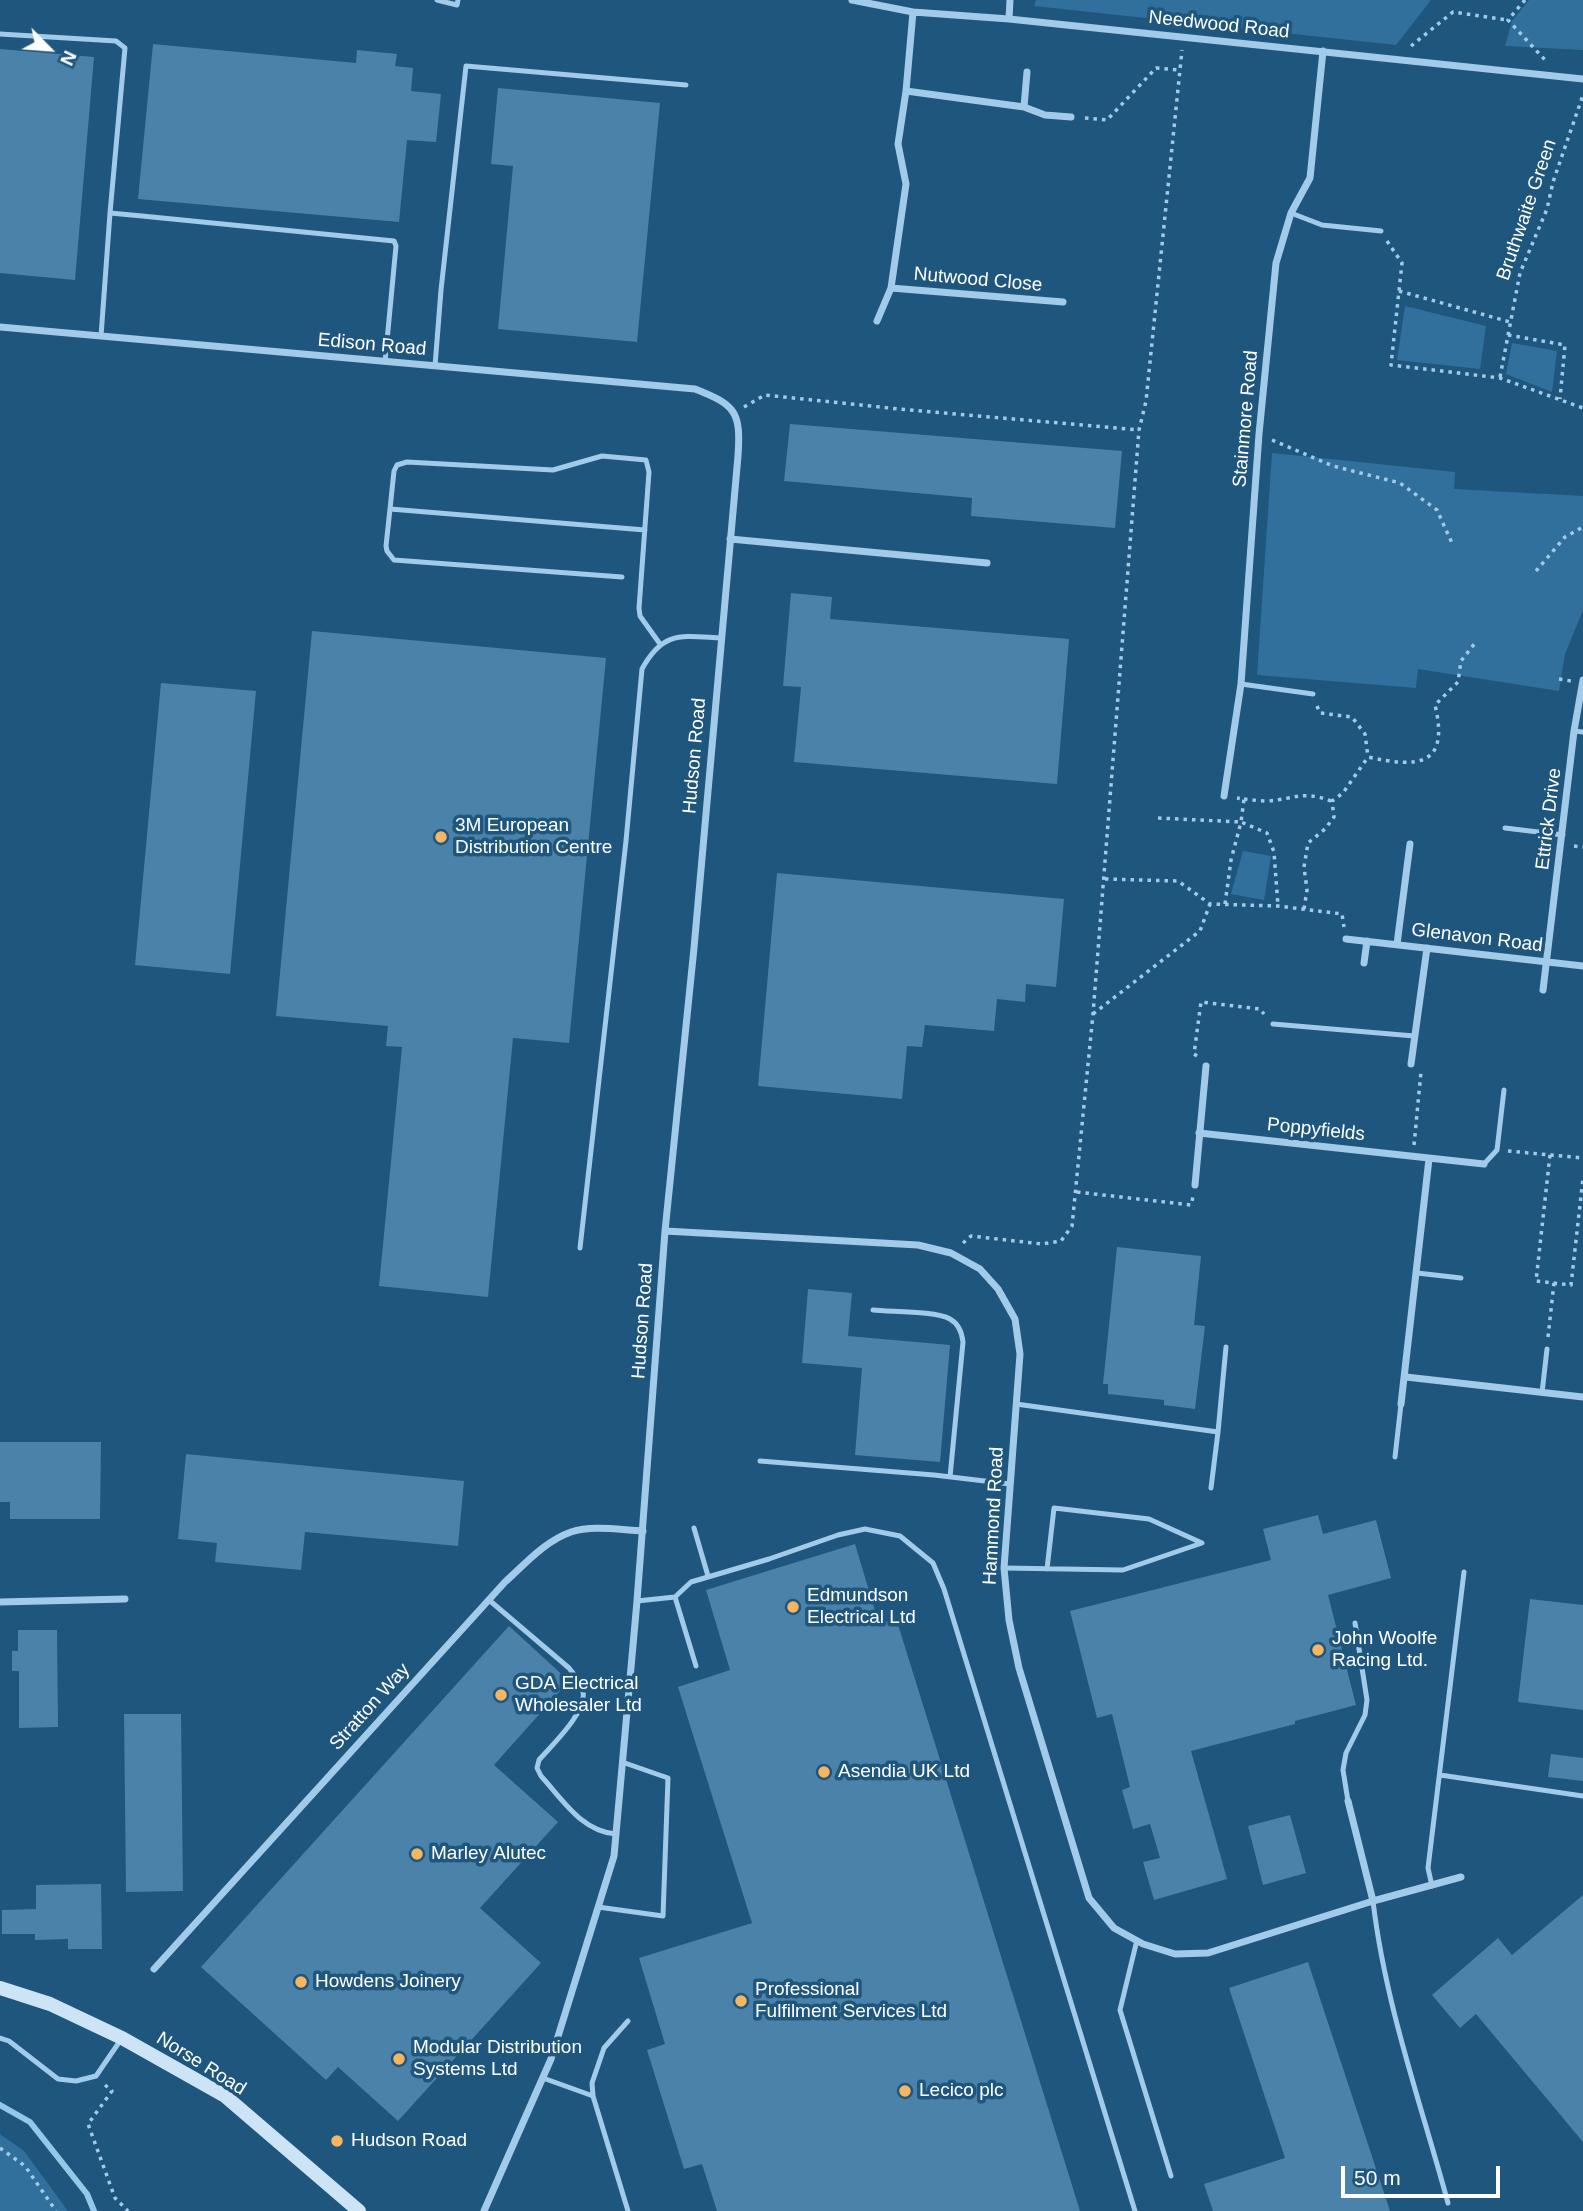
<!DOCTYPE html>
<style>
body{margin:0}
#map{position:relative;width:1583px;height:2211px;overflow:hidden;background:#1e567d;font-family:Arial,sans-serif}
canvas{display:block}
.north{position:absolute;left:14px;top:14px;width:70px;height:70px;-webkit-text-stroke:5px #1e567d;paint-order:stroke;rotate:115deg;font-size:19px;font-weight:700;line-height:28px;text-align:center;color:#fff}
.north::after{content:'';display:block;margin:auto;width:24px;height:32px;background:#fff;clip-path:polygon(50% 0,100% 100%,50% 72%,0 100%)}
.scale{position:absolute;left:1341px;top:2166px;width:159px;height:32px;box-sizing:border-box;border:4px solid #fff;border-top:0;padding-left:9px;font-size:21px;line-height:24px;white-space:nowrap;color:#fff;-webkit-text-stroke:5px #1e567d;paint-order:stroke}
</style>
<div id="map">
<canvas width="1583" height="2211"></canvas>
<div class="north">N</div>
<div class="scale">50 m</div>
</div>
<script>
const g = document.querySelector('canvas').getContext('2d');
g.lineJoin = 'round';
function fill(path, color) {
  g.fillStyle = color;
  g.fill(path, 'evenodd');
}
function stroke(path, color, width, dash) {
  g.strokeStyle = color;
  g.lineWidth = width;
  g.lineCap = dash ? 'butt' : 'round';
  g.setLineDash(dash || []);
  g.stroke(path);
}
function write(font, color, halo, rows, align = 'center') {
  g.font = font + ' Arial,sans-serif';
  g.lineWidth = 7;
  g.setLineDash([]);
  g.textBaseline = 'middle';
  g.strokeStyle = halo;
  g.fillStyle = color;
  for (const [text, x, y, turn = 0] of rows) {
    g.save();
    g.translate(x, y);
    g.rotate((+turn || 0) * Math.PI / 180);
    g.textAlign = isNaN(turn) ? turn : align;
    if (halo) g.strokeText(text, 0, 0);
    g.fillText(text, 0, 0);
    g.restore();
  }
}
fill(new Path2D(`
 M 1036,0 L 1431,0 L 1396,45 L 1034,6 Z
 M 1529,0 L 1583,0 L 1583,50 L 1505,46 L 1512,21 Z
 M 1405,306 L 1486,326 L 1480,369 L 1397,360 Z
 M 1512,343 L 1557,351 L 1552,392 L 1506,374 Z
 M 1272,453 L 1455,472 L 1454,489 L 1583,496 L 1583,610 L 1565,654 L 1559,691 L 1418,669 L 1416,688 L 1257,675 Z
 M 1243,851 L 1271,856 L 1264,900 L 1231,894 Z
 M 0,2134 L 24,2151 L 68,2211 L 0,2211 Z`), '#31709c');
stroke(new Path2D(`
 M 0,2105 L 30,2122 L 87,2194 L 94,2211`), '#94c8e9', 6);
fill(new Path2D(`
 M 153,44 L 356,63 L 357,50 L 397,54 L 395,66 L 413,68 L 411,91 L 441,94 L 436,142 L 407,140 L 399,222 L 138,199 Z
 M 0,49 L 94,57 L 75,280 L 0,273 Z
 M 498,88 L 660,103 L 637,342 L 498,329 L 513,166 L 491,164 Z
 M 790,424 L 1122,451 L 1115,528 L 971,516 L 972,498 L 784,481 Z
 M 791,593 L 832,597 L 830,619 L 1069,639 L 1057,784 L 794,762 L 801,687 L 783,686 Z
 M 312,631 L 606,658 L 569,1043 L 513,1038 L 488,1297 L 379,1286 L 402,1047 L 386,1046 L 388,1026 L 276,1016 Z
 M 161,683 L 256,691 L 230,974 L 135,965 Z
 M 777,873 L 1064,899 L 1056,987 L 1026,984 L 1025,1002 L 997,999 L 994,1031 L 925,1025 L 922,1047 L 907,1046 L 902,1099 L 758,1086 Z
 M 1117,1247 L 1201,1256 L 1194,1325 L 1205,1326 L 1195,1409 L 1164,1405 L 1164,1400 L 1108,1394 L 1108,1384 L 1103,1384 Z
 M 808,1289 L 852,1293 L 848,1336 L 950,1345 L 940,1462 L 855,1455 L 862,1368 L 802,1363 Z
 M 0,1442 L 101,1442 L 100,1519 L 10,1519 L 10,1502 L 0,1502 Z
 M 186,1454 L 464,1481 L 458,1546 L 305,1532 L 301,1570 L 215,1562 L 217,1543 L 178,1539 Z
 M 1318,1515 L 1323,1534 L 1376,1520 L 1391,1578 L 1328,1595 L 1356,1705 L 1295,1721 L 1295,1724 L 1191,1751 L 1227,1879 L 1154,1900 L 1143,1862 L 1160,1858 L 1150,1824 L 1133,1829 L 1122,1790 L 1130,1787 L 1112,1714 L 1097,1718 L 1070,1611 L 1271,1560 L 1263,1529 Z
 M 855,1544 L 879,1624 L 896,1618 L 1080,2211 L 717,2211 L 702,2164 L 684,2169 L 647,2050 L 665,2044 L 639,1958 L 752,1923 L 678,1687 L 730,1670 L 706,1590 Z
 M 1530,1599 L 1583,1605 L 1583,1710 L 1518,1702 Z
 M 509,1626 L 569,1681 L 494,1765 L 558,1822 L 480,1908 L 541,1963 L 398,2121 L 338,2067 L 326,2080 L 201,1967 Z
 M 18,1630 L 57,1630 L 58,1727 L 19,1728 L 19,1671 L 12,1671 L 12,1651 L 18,1651 Z
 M 124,1714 L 181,1714 L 183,1891 L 126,1892 Z
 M 1551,1754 L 1583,1758 L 1583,1781 L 1548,1777 Z
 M 1290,1815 L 1306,1873 L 1263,1885 L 1248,1826 Z
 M 101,1884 L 102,1949 L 68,1949 L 68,1939 L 35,1940 L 35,1934 L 2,1934 L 2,1910 L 36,1909 L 36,1885 Z
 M 1583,1895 L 1583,2142 L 1476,2014 L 1460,2028 L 1432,1995 L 1498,1938 L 1512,1955 Z
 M 1308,1962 L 1390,2211 L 1213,2211 L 1204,2184 L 1285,2158 L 1229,1988 Z`), '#4a82a9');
stroke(new Path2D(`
 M 1525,0 L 1508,20 L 1546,61
 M 1411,46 L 1453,12 L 1508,20
 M 1085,118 L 1107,120 L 1156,68 L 1180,70
 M 1387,241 L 1402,263 L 1391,365 L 1500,378 L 1583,408
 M 1399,291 L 1510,322
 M 1508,335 L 1565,345 L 1560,399
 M 1500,377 L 1520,273 L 1547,209 L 1553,182 L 1583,95
 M 744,407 L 765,395 L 899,409 L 1139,430
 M 1272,440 L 1333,466 L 1400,483 L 1437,510 L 1452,543
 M 1536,571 L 1565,537 L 1583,527
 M 1559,679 L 1571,681
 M 1317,706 L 1320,713 L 1352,717 L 1365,734 L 1368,757
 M 1244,799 C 1252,800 1260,801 1268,801 C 1295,799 1302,790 1331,801
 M 1158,818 L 1241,822 L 1244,799 L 1237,798
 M 1574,846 L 1583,847
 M 1105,879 L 1178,881 L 1210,904 L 1278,906 L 1342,914 L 1344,927
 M 1225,904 L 1231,860 L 1241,822 L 1267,833 L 1274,852 L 1278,906
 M 1304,909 L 1307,890 L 1304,867 L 1308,843 L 1325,829 L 1334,817 L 1332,801 L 1343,793 L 1368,757 C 1417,768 1450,767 1435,705 L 1458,682 L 1461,661 L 1475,643
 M 1093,1014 L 1200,931 L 1210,904
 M 1197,1056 L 1194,1054 L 1201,1002 L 1260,1009 L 1264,1014
 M 1414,1145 L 1421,1072
 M 1508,1151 L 1583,1158
 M 1550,1155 L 1536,1281 L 1571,1285 L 1583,1178
 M 1077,1192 L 1191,1205 L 1193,1197
 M 963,1243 L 971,1236 L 1042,1244 L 1061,1241 L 1072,1226 L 1093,1014 L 1139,430 L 1146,401 L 1182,50
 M 1548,1337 L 1554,1283
 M 105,2085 L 112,2091 L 88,2124 L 115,2198 L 128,2211
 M 0,2148 L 25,2166 L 56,2211`), '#a1cbe8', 3.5, [3.5, 5]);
stroke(new Path2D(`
 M 437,0 L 457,5 L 458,0
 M 0,34 L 116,41 L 125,48 L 110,213
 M 1291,213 L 1322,225 L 1381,231
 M 101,336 L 110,213 L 142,216 L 394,241 L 396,246 L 385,362
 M 435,366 L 441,290 L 466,66 L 686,85
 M 390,509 L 386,546 L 387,551 L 394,560 L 622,577
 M 645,530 L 390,509 L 394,471 L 397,465 L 407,462 L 553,470 L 602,456 L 646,460 L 649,472 L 639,608 L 640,616 L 660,644
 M 1241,684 L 1313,694
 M 1574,731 L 1583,732
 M 1505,828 L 1563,835
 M 1273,1024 L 1414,1036
 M 1484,1164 L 1497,1150 L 1504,1090
 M 580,1248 L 626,841 L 642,669 C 663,630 682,636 721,638
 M 1417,1273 L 1461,1278
 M 873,1310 C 891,1312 936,1311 950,1319 C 959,1324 962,1333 963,1342 L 950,1477
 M 1542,1393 L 1547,1349
 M 1016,1404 L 1218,1432 L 1211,1488
 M 1218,1432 L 1226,1347
 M 1395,1457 L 1401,1404
 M 760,1461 L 934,1475 L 1010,1484
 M 694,1528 L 708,1576
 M 1004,1568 L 1123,1570 L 1202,1543 L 1149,1519 L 1054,1508 L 1047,1569
 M 675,1597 L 696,1666
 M 489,1600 L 569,1668 C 575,1676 582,1682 583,1692 C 587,1712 552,1745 539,1760 L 537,1768 L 541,1776 C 562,1799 582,1832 616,1834
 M 637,1601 L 675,1597 L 691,1582 L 769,1559 L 838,1535 L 865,1529 L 900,1536 L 933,1563 L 944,1589 L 1135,2211
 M 1440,1775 L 1583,1796
 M 1348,1801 L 1343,1770 L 1346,1753 L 1365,1715 L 1367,1700 L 1355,1623
 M 1432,1886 L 1428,1868 L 1464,1572
 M 1373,1901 C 1385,2004 1421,2104 1448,2203
 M 598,1907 L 663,1916 L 668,1778 L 622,1762
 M 1137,1940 L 1120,2010 L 1171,2176
 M 628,2021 L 604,2048 L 592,2083 L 593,2096 L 628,2211
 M 0,2038 L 9,2041 L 58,2079 L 76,2081 L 96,2076 L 122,2038
 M 543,2078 L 593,2096`), '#a1cbe8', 5);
stroke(new Path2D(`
 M 852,0 L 913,12 L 1009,19 L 1583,79
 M 913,12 L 906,91 L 1024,107 L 1027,72
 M 1009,19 L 1010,0
 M 906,91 L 898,144 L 906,184 L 891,288 L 1063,302
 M 1024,107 L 1045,115 L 1071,117
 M 877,321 L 891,288
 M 0,327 L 695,389 C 736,405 741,412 738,456 L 694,948 L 665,1231 L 637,1601 L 614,1856 L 551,2059 L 484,2211
 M 730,539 L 987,563
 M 1224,796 L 1241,684 L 1259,434 L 1276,263 L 1291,213 L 1310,178 L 1323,51
 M 1346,939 L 1583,966
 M 1397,944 L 1410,844
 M 1364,963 L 1367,941
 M 1543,990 L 1574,731 L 1583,680
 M 1411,1064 L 1427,948
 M 1199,1133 L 1484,1164
 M 1195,1185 L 1206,1066
 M 665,1231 L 918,1245 L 951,1253 L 980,1269 L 998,1289 L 1015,1319 L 1020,1354 L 1004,1568 L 1009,1620 L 1019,1668 L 1089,1898 L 1114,1928 L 1143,1944 L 1175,1954 L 1208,1953 L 1373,1901 L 1348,1801
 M 1406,1377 L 1583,1397
 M 1401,1404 L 1429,1159
 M 0,1602 L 125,1599
 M 1373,1901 L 1461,1877
 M 154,1969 L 505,1582 C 525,1564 545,1541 571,1532 C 592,1525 620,1530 643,1531`), '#a1cbe8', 7);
stroke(new Path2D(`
 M 0,1988 L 50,2004 L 122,2038 L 225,2096 L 359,2211`), '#cce4f6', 14);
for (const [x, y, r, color] of [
 [441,837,7,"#f6b560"],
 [793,1607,7,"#f6b560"],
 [1318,1650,7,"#f6b560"],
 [501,1695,7,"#f6b560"],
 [824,1772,7,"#f6b560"],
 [417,1854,7,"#f6b560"],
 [301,1982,7,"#f6b560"],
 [741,2001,7,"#f6b560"],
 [399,2059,7,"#f6b560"],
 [905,2091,7,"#f6b560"],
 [337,2141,7,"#f6b560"]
]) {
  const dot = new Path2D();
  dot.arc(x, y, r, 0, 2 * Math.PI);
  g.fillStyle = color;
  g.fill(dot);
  stroke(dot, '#1e567d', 2.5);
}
write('19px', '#fff', '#1e567d', [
 ["Needwood Road",1219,25,6],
 ["Bruthwaite Green",1527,210,-71],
 ["Nutwood Close",978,280,5],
 ["Edison Road",372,345,5],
 ["Stainmore Road",1246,419,-85],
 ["Hudson Road",695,756,-85],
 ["Ettrick Drive",1549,819,-83],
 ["Glenavon Road",1477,938,7],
 ["Poppyfields",1316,1130,6],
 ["Hudson Road",643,1321,-86],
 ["Hammond Road",994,1516,-87],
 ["Stratton Way",370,1707,-48],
 ["Norse Road",201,2064,32]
]);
write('19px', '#fff', '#1e567d', [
 ["3M European",455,826],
 ["Distribution Centre",455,848],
 ["Edmundson",807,1596],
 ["Electrical Ltd",807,1618],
 ["John Woolfe",1332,1639],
 ["Racing Ltd.",1332,1661],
 ["GDA Electrical",515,1684],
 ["Wholesaler Ltd",515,1706],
 ["Asendia UK Ltd",838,1772],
 ["Marley Alutec",431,1854],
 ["Howdens Joinery",315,1982],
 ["Professional",755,1990],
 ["Fulfilment Services Ltd",755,2012],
 ["Modular Distribution",413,2048],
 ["Systems Ltd",413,2070],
 ["Lecico plc",919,2091],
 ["Hudson Road",351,2141]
], 'left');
</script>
